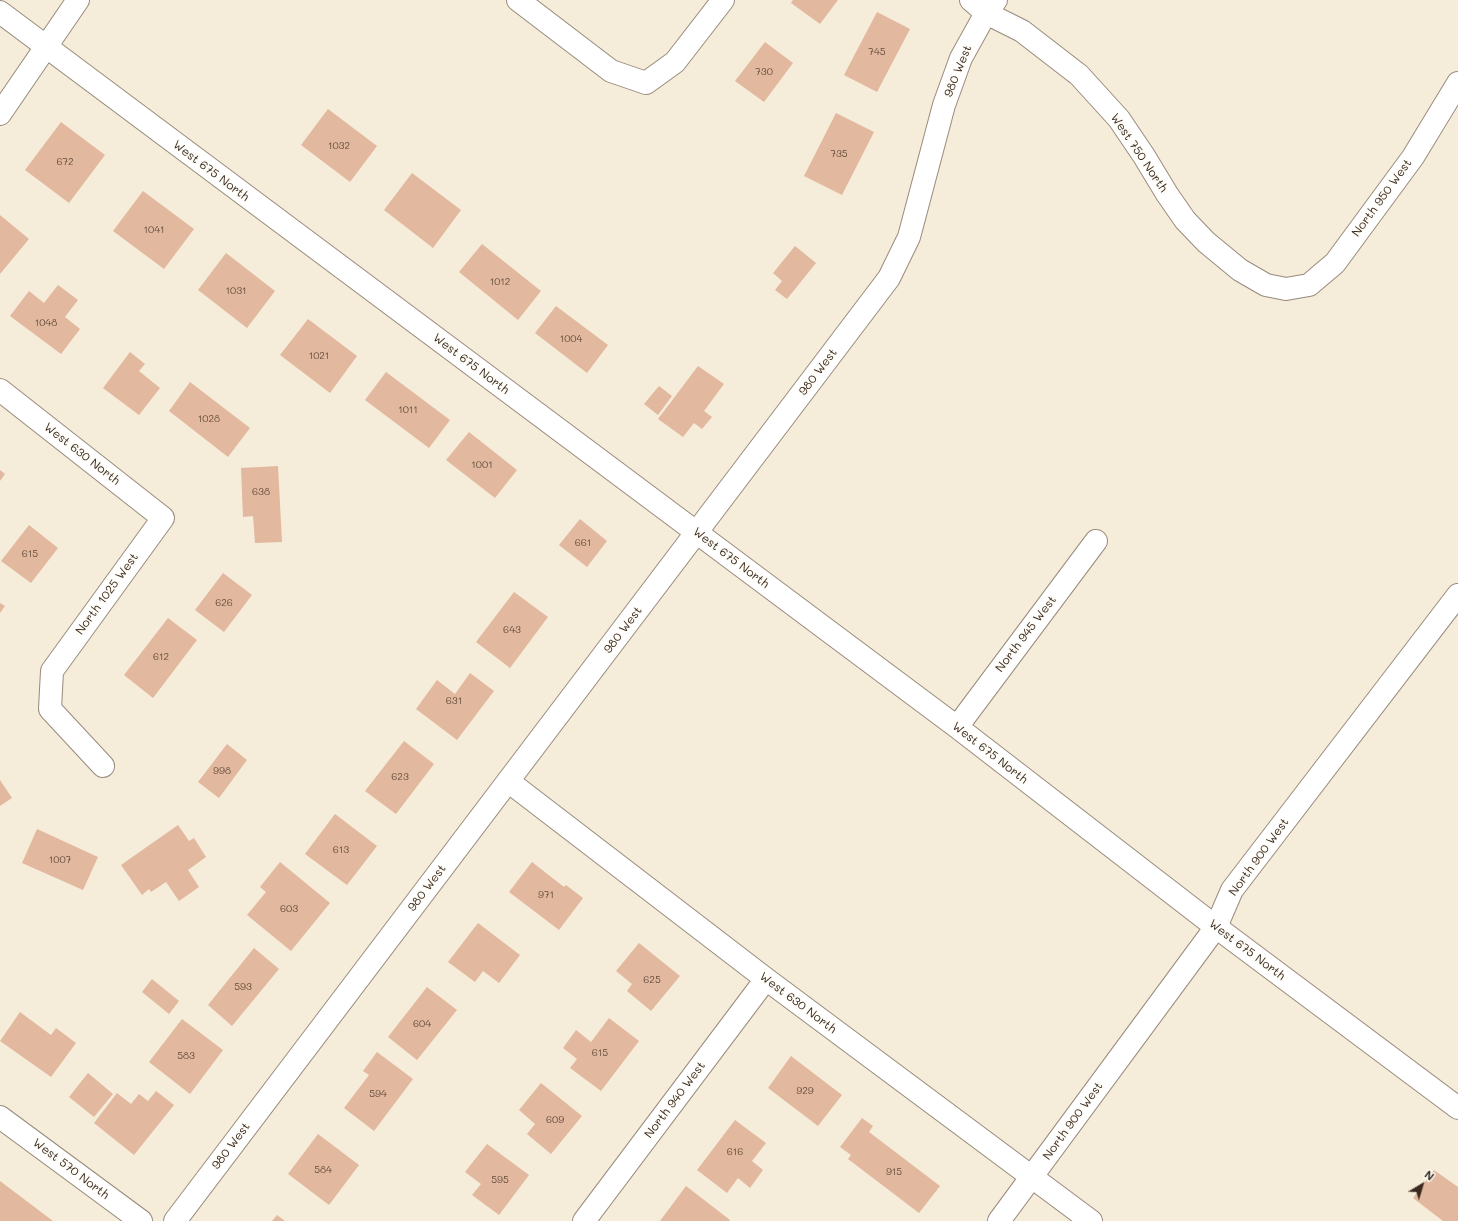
<!DOCTYPE html>
<style>
body{margin:0}
#map{position:relative;width:1458px;height:1221px;overflow:hidden;background:#f6ecda;font-family:Mali,sans-serif}
canvas{display:block}
.north{position:absolute;left:1402px;top:1165px;width:40px;height:40px;-webkit-text-stroke:3px #fdfcf7;paint-order:stroke;rotate:38deg;font-size:11px;font-weight:700;line-height:16px;text-align:center;color:#3b2a1e}
.north::after{content:'';display:block;margin:auto;width:14px;height:18px;background:#3b2a1e;clip-path:polygon(50% 0,100% 100%,50% 72%,0 100%)}
</style>
<div id="map">
<canvas width="1458" height="1221"></canvas>
<div class="north">N</div>
</div>
<script>
const g = document.querySelector('canvas').getContext('2d');
g.lineJoin = 'round';
function fill(path, color) {
  g.fillStyle = color;
  g.fill(path, 'evenodd');
}
function stroke(path, color, width, dash) {
  g.strokeStyle = color;
  g.lineWidth = width;
  g.lineCap = dash ? 'butt' : 'round';
  g.setLineDash(dash || []);
  g.stroke(path);
}
function write(font, color, halo, rows, align = 'center') {
  g.font = font + ' Mali,sans-serif';
  g.lineWidth = 3;
  g.setLineDash([]);
  g.textBaseline = 'middle';
  g.strokeStyle = halo;
  g.fillStyle = color;
  for (const [text, x, y, turn = 0] of rows) {
    g.save();
    g.translate(x, y);
    g.rotate((+turn || 0) * Math.PI / 180);
    g.textAlign = isNaN(turn) ? turn : align;
    if (halo) g.strokeText(text, 0, 0);
    g.fillText(text, 0, 0);
    g.restore();
  }
}
fill(new Path2D(`
 M 793,0 L 838,0 L 820,24 L 791,3 Z
 M 877,12 L 910,29 L 877,92 L 844,75 Z
 M 765,42 L 793,63 L 764,102 L 735,81 Z
 M 328,109 L 377,146 L 350,182 L 301,145 Z
 M 836,113 L 874,132 L 842,195 L 804,176 Z
 M 61,122 L 105,155 L 69,203 L 25,170 Z
 M 412,173 L 461,210 L 433,248 L 384,210 Z
 M 143,191 L 194,229 L 164,269 L 113,231 Z
 M 0,215 L 29,239 L 0,274 Z
 M 482,244 L 541,291 L 518,320 L 459,272 Z
 M 795,246 L 816,263 L 787,299 L 775,290 L 782,281 L 773,273 Z
 M 226,253 L 275,291 L 247,328 L 198,290 Z
 M 58,285 L 78,300 L 65,317 L 80,329 L 61,354 L 10,316 L 29,291 L 44,303 Z
 M 556,306 L 608,345 L 587,373 L 535,333 Z
 M 308,319 L 357,356 L 330,393 L 280,355 Z
 M 130,352 L 145,364 L 139,371 L 160,388 L 139,415 L 103,388 Z
 M 698,366 L 724,384 L 704,411 L 712,417 L 702,429 L 694,423 L 683,437 L 658,419 Z
 M 386,372 L 450,420 L 429,448 L 365,400 Z
 M 190,382 L 250,428 L 228,457 L 169,411 Z
 M 659,386 L 672,396 L 658,415 L 644,404 Z
 M 469,432 L 517,470 L 495,498 L 446,460 Z
 M 278,466 L 282,542 L 255,543 L 253,516 L 243,517 L 241,468 Z
 M 0,470 L 5,474 L 0,481 Z
 M 580,519 L 607,541 L 587,567 L 559,545 Z
 M 29,525 L 58,548 L 31,583 L 1,561 Z
 M 223,573 L 252,595 L 224,632 L 195,610 Z
 M 514,592 L 548,617 L 510,668 L 476,642 Z
 M 0,603 L 5,606 L 0,613 Z
 M 168,618 L 197,640 L 153,698 L 124,675 Z
 M 470,673 L 494,691 L 457,740 L 416,709 L 437,680 L 455,694 Z
 M 404,741 L 434,764 L 396,814 L 365,791 Z
 M 227,744 L 247,760 L 219,798 L 198,782 Z
 M 0,780 L 12,798 L 0,806 Z
 M 335,814 L 377,846 L 347,885 L 305,854 Z
 M 178,825 L 189,841 L 194,838 L 206,857 L 188,870 L 199,887 L 179,901 L 166,882 L 151,892 L 149,889 L 142,895 L 121,865 Z
 M 37,829 L 98,857 L 83,890 L 22,863 Z
 M 280,862 L 330,903 L 291,951 L 247,915 L 266,892 L 260,887 Z
 M 532,862 L 564,887 L 566,885 L 583,898 L 559,930 L 509,892 Z
 M 478,923 L 520,955 L 499,983 L 483,971 L 475,982 L 448,962 Z
 M 639,943 L 680,976 L 651,1011 L 627,991 L 632,984 L 616,971 Z
 M 254,948 L 279,969 L 232,1026 L 208,1005 Z
 M 152,979 L 179,1001 L 169,1014 L 142,992 Z
 M 427,987 L 457,1010 L 417,1060 L 388,1037 Z
 M 20,1012 L 51,1035 L 56,1028 L 76,1043 L 51,1077 L 0,1041 Z
 M 609,1018 L 639,1041 L 601,1091 L 570,1068 L 577,1059 L 563,1048 L 576,1030 L 591,1042 Z
 M 182,1019 L 223,1050 L 190,1094 L 149,1062 Z
 M 377,1052 L 413,1079 L 374,1131 L 344,1108 L 369,1075 L 363,1071 Z
 M 791,1056 L 842,1095 L 818,1126 L 768,1088 Z
 M 88,1073 L 113,1094 L 94,1117 L 69,1097 Z
 M 541,1083 L 582,1116 L 551,1154 L 527,1134 L 535,1124 L 519,1110 Z
 M 156,1091 L 174,1105 L 134,1155 L 94,1123 L 117,1093 L 131,1104 L 139,1094 L 148,1101 Z
 M 862,1118 L 873,1126 L 869,1132 L 940,1186 L 919,1213 L 848,1159 L 851,1155 L 840,1147 Z
 M 735,1120 L 766,1143 L 752,1161 L 763,1170 L 750,1188 L 738,1178 L 727,1193 L 697,1170 Z
 M 318,1134 L 359,1165 L 329,1205 L 288,1174 Z
 M 487,1144 L 529,1175 L 499,1215 L 472,1195 L 481,1184 L 465,1172 Z
 M 1434,1170 L 1458,1187 L 1458,1221 L 1443,1221 L 1413,1198 Z
 M 0,1181 L 53,1221 L 0,1221 Z
 M 686,1186 L 730,1220 L 729,1221 L 660,1221 Z
 M 277,1215 L 285,1221 L 272,1221 Z`), '#e2b89e');
const street = new Path2D(`
 M 518,0 L 611,71 L 646,83 L 675,62 L 723,0
 M 971,0 L 986,13 L 1022,31 L 1079,75 L 1119,119 L 1144,156 L 1167,194 L 1185,220 L 1206,242 L 1240,270 L 1266,285 L 1286,289 L 1309,285 L 1335,263 L 1413,157 L 1458,83
 M 0,12 L 957,727 L 1216,927 L 1458,1108
 M 0,114 L 78,0
 M 0,390 L 163,518 L 52,671 L 50,709 L 103,766
 M 957,727 L 1096,541
 M 508,781 L 766,979 L 1091,1221
 M 0,1117 L 141,1221
 M 175,1221 L 889,278 L 909,237 L 944,105 L 961,58 L 986,13 L 996,0
 M 584,1221 L 766,979
 M 999,1221 L 1216,927 L 1232,890 L 1458,595`);
stroke(street, '#988b7c', 24);
stroke(street, '#fff', 22);
write('10px', '#654e3e', null, [
 ["745",877,52],
 ["730",764,72],
 ["1032",339,146],
 ["735",839,154],
 ["672",65,162],
 ["1041",154,230],
 ["1012",500,282],
 ["1031",236,291],
 ["1048",46,323],
 ["1004",571,339],
 ["1021",319,356],
 ["1011",408,410],
 ["1028",209,419],
 ["1001",482,465],
 ["638",261,492],
 ["661",583,543],
 ["615",30,554],
 ["626",224,603],
 ["643",512,630],
 ["612",161,657],
 ["631",454,701],
 ["998",222,771],
 ["623",400,777],
 ["613",341,850],
 ["1007",60,860],
 ["971",546,895],
 ["603",289,909],
 ["625",652,980],
 ["593",243,987],
 ["604",422,1024],
 ["615",600,1053],
 ["583",186,1056],
 ["929",805,1091],
 ["594",378,1094],
 ["609",555,1120],
 ["616",735,1152],
 ["584",323,1170],
 ["915",894,1172],
 ["595",500,1180]
]);
write('12px', '#3b2a1e', '#fdfcf7', [
 ["980 West",958,71,-68],
 ["West 750 North",1139,153,56],
 ["West 675 North",211,171,37],
 ["North 950 West",1382,198,-54],
 ["West 675 North",471,364,37],
 ["980 West",818,372,-53],
 ["West 630 North",82,454,38],
 ["West 675 North",731,558,37],
 ["North 1025 West",107,594,-54],
 ["980 West",623,630,-53],
 ["North 945 West",1026,634,-53],
 ["West 675 North",990,753,38],
 ["North 900 West",1259,857,-54],
 ["980 West",427,888,-53],
 ["West 675 North",1247,950,37],
 ["West 630 North",798,1003,37],
 ["North 940 West",675,1100,-53],
 ["North 900 West",1073,1121,-54],
 ["980 West",231,1146,-53],
 ["West 570 North",71,1169,37]
]);
</script>
